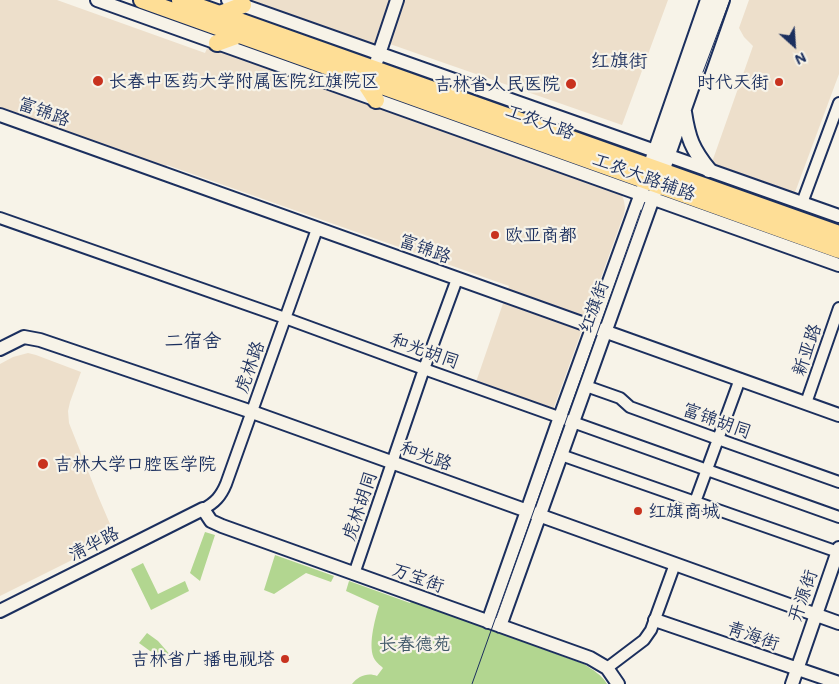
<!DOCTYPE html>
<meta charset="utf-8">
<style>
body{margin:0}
#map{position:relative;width:839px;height:684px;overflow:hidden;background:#f7f3e8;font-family:Mali,sans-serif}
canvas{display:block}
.north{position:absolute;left:769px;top:20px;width:50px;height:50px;-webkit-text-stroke:4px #f7f3e8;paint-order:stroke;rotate:154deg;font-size:14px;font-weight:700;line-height:20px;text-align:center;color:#1b2f5e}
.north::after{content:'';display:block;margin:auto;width:18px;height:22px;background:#1b2f5e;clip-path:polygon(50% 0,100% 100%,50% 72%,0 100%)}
</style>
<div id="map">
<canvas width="839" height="684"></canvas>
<div class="north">N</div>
</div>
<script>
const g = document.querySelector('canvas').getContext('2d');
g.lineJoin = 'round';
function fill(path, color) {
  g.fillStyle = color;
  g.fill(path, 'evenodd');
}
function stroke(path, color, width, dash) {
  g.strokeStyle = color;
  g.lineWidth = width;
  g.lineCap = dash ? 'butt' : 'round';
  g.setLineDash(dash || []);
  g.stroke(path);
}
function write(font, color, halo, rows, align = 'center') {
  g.font = font + ' Mali,"LXGW WenKai TC",sans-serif';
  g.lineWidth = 4.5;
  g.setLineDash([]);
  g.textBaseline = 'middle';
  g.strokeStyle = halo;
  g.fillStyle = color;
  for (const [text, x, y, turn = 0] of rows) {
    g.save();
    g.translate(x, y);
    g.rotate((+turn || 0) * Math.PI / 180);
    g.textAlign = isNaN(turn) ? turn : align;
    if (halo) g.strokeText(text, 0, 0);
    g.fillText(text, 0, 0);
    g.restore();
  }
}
fill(new Path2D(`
 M 0,0 L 57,0 L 205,53 L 208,46 L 617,192 L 622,195 L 624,201 L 625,208 L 624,214 L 553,410 L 476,382 L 509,286 L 167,165 L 165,169 L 0,110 Z
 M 246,0 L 392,0 L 376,47 Z
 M 402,0 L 668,0 L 622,125 L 387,43 Z
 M 749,0 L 839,0 L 839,74 L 794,195 L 711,165 L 753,46 L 744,37 L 739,28 Z
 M 28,353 L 36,355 L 81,372 L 70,402 L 68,411 L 69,423 L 98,496 L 116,538 L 0,596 L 0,364 L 13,357 Z`), '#eddfcb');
fill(new Path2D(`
 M 205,532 L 215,535 L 200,581 L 190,573 Z
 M 275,555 L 334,576 L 331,582 L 306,573 L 274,594 L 264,590 Z
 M 143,563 L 158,594 L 185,581 L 189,591 L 151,610 L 131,569 Z
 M 349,581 L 410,603 L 411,601 L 584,664 C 593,670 602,675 607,684 L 352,684 C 358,676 368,672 377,676 L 383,668 C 381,666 377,663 375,660 C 367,648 375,619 379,606 L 346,591 Z
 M 147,633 L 158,641 L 172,657 L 172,660 L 161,654 L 150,651 L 139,643 Z`), '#b2d690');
const minor = new Path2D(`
 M 802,203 L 839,103
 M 0,218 L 285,318 L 424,369 L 839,517
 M 586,386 L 620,398 L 630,407 L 718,439 L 839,482
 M 806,403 L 839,308
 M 561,455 L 838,552
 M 695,502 L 740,379
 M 203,509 C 215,503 221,496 226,484 L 317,229
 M 354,574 L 424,369 L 457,279
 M 607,668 L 644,640 L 651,630 L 675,564`);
const tertiary = new Path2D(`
 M 97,0 L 839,265
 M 228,0 L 839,216
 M 377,60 L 397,0
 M 0,115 L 839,415
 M 0,349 L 24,337 L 40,340 L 252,412 L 839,623
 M 0,611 L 203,509 L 211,521 L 222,526 L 590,658 L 607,668 L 618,684
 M 655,620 L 839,683
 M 488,622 L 560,417 L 643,188
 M 500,626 L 656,190
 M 792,684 L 839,548`);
const secondary = new Path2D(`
 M 684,112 C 688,138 692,149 709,170
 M 647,176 L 708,0
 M 659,180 L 722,0`);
const primary = new Path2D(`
 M 142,0 L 839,250
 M 180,0 L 839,234
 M 220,14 L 243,5
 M 217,43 L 239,35
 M 363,80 L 376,100`);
stroke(minor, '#1b2f5e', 14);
stroke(tertiary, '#1b2f5e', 16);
stroke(secondary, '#1b2f5e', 18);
stroke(primary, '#1b2f5e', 20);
stroke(minor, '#f7f3e8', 10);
stroke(tertiary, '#f7f3e8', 12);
stroke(secondary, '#f7f3e8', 14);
stroke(primary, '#fede96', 16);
stroke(new Path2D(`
 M 703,72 L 730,0
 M 472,684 L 641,210`), '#1b2f5e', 1);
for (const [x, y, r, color] of [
 [98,81,6,"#c8321e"],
 [779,82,5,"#c8321e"],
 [571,84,6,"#c8321e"],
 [495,235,5,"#c8321e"],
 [43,464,6,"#c8321e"],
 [638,511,5,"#c8321e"],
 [285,659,5,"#c8321e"]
]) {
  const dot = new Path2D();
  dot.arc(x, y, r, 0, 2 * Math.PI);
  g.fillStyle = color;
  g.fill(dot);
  stroke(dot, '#f7f3e8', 2);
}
write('18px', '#1b2f5e', '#f7f3e8', [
 ["长春中医药大学附属医院红旗院区",109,81],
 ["时代天街",769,82,"right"],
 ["吉林省人民医院",560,84,"right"],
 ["欧亚商都",505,235],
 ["吉林大学口腔医学院",54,464],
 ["红旗商城",648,511],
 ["吉林省广播电视塔",275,659,"right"]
], 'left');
write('18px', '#1b2f5e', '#f7f3e8', [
 ["富锦路",44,112,20],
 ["工农大路",540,122,20],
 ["工农大路辅路",644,177,20],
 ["富锦路",425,249,20],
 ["红旗街",594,307,-70],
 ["新亚路",807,350,-71],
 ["和光胡同",425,351,20],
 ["虎林路",250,367,-70],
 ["富锦胡同",717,421,20],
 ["和光路",426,456,20],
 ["虎林胡同",360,506,-71],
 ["清华路",94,544,-27],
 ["万宝街",418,578,20],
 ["开源街",803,596,-71],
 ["青海街",753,636,19]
]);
write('18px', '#41596a', '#f7f3e8', [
 ["长春德苑",415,644]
]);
write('19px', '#1b2f5e', '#f7f3e8', [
 ["红旗街",619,61],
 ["二宿舍",193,341]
]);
</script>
